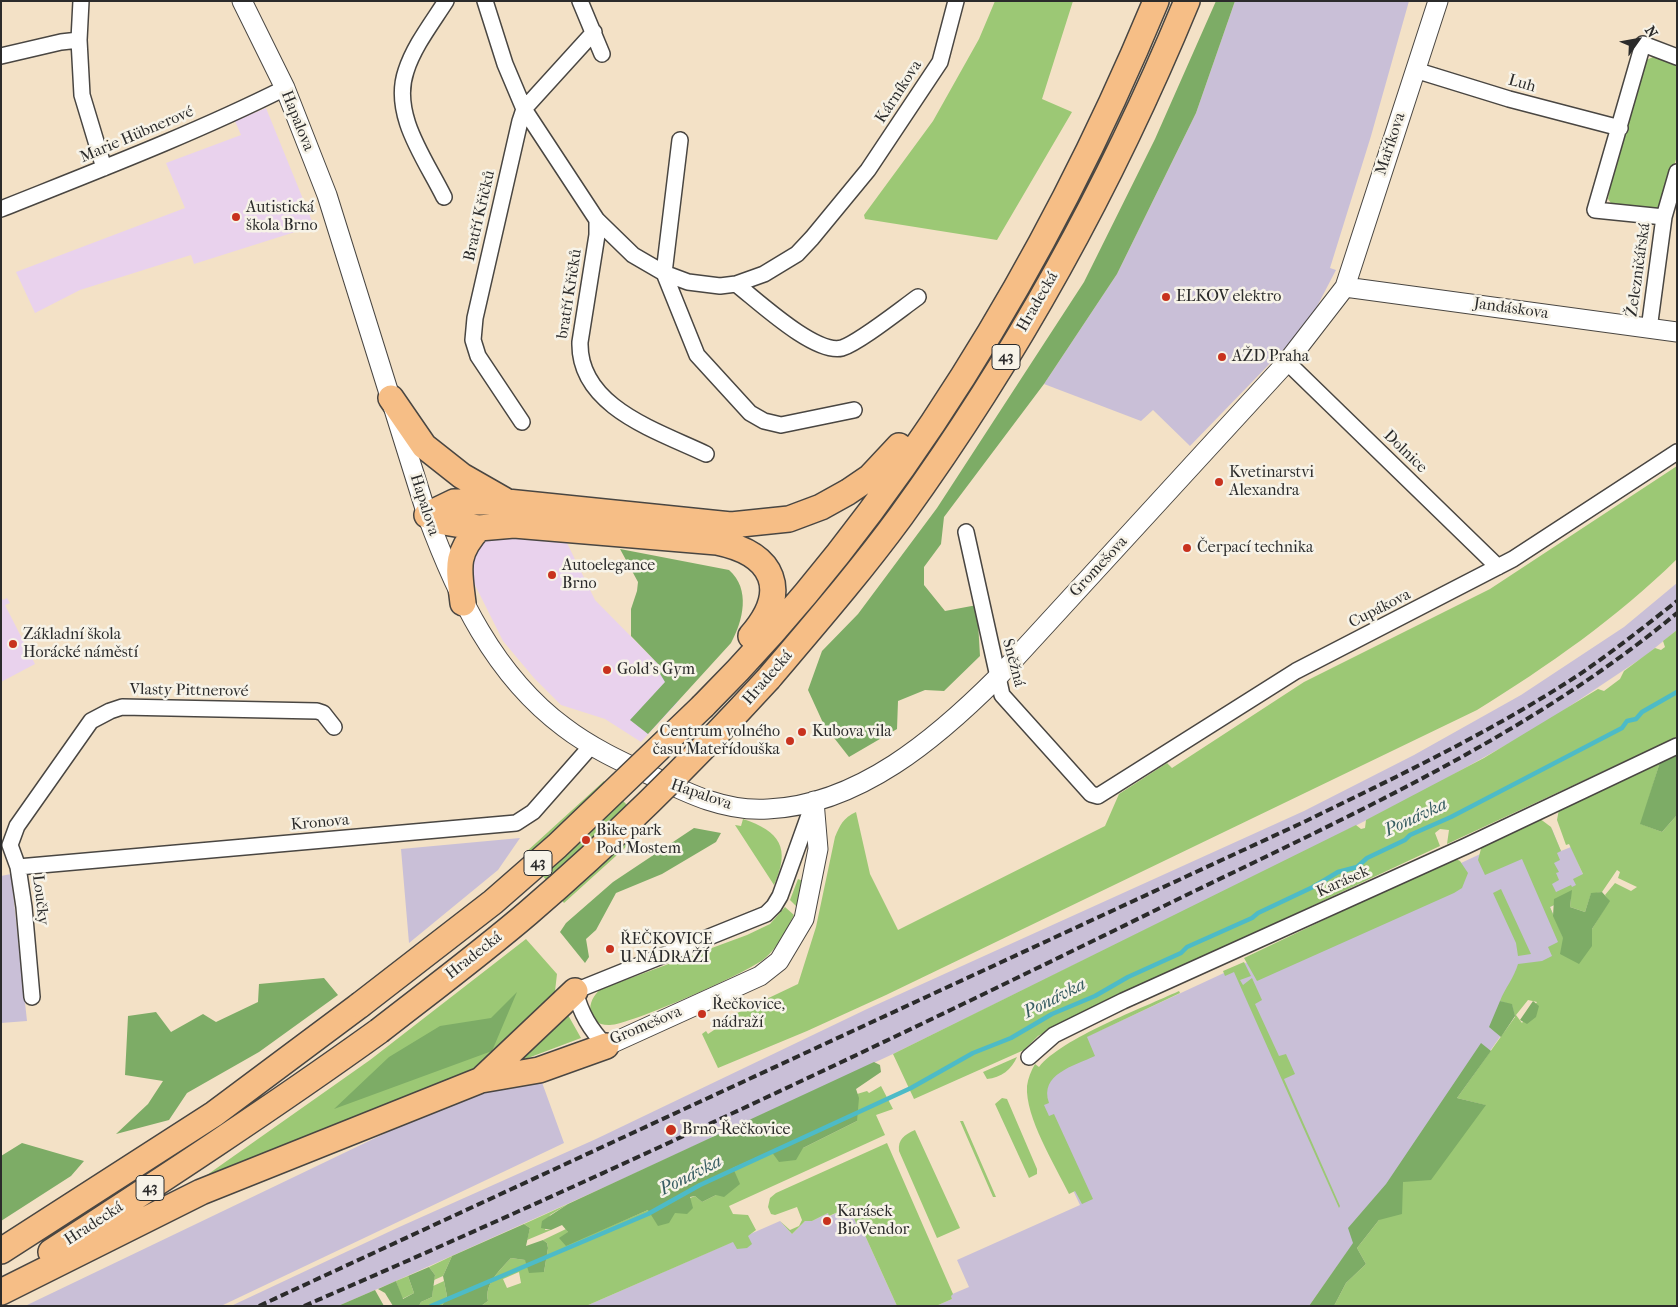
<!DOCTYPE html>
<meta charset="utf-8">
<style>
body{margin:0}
#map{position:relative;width:1678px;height:1307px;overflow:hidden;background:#f3e1c6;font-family:"IM FELL French Canon",serif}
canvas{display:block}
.frame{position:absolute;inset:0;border:2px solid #2b2b2b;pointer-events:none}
.north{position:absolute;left:1613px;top:15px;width:50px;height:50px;-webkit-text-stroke:4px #f7f3e8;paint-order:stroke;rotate:58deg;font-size:14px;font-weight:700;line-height:20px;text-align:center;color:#2b2b2b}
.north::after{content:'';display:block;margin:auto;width:18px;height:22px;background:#2b2b2b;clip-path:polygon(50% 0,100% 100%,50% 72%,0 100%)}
</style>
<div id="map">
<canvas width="1678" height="1307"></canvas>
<div class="frame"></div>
<div class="north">N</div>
</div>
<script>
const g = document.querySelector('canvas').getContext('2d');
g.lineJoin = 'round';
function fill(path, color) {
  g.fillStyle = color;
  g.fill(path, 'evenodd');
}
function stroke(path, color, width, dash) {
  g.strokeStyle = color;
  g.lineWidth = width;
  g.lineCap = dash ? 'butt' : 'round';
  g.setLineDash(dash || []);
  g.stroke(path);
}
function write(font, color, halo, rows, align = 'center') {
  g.font = font + ' "IM FELL French Canon",serif';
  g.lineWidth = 5;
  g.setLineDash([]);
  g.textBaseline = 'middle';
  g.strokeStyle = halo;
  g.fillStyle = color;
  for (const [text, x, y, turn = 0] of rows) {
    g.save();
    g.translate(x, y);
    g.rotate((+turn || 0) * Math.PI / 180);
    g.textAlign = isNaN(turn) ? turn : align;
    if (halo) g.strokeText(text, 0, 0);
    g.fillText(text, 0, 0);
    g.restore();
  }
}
fill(new Path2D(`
 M 266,108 L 314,226 L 194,264 L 191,255 L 80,290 L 35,313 L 16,272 L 185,208 L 166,163 L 241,135 L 235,121 Z
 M 506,535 L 566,541 L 595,600 L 663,669 L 678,702 L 641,742 L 605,719 L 561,705 L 534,678 L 503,641 L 473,581 L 470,568 L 474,548 L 490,538 Z
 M 1,597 L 3,600 L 7,598 L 10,603 L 5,605 L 35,664 L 1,682 Z`), '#e9d2ed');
fill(new Path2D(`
 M 1235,1 L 1409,1 L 1371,136 L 1330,268 L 1336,270 L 1312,316 L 1284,349 L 1190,446 L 1153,410 L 1141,421 L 1044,384 L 1117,274 L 1196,113 Z
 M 1677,583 L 1677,630 L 1645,656 L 1540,726 L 1431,787 L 1320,844 L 893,1054 L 616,1182 L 396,1281 L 338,1306 L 231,1306 L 397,1228 L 596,1139 L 867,1009 L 1304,811 L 1414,755 L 1521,695 L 1624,627 Z
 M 1545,824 L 1552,829 L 1561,851 L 1571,847 L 1589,888 L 1550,907 L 1566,944 L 1309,1306 L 936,1306 L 952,1299 L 950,1295 L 969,1287 L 957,1260 L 1080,1205 L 1041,1122 L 1041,1086 L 1086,1037 Z
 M 520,838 L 498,870 L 409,943 L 401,849 Z
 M 11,874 L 27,1021 L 1,1023 L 1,876 Z
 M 540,1077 L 564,1143 L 221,1306 L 25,1306 L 467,1094 Z
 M 849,1207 L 860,1232 L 863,1231 L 897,1306 L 586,1306 L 780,1221 L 792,1234 L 805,1221 L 812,1221 L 828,1213 L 830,1216 Z`), '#c9bfd7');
fill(new Path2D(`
 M 995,1 L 1073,1 L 1042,99 L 1072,112 L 997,240 L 865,219 L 864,215 L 933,121 L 979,39 Z
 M 1653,57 L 1677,65 L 1677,156 L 1661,209 L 1613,206 L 1608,199 L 1610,188 L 1644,61 Z
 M 1677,466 L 1677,559 C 1617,618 1548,666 1477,710 L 886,995 L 807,1031 L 718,1068 L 702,1034 L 706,1031 L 708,1034 L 717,1028 L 714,1024 L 798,984 L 816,927 L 835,837 C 840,825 843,818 856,812 L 870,874 L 898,930 L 1105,826 L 1119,794 L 1167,763 L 1172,768 L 1304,682 L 1490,589 Z
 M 1677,630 L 1677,737 L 1447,844 L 1449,830 L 1440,829 L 1435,833 L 1440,846 L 1060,1024 L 1038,1036 L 1024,1050 L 914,1099 L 893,1054 L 1356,825 L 1361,829 L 1365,828 L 1366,820 L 1484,758 L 1598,689 L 1604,691 L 1620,679 L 1624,671 L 1655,648 L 1661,650 L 1665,647 L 1663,641 Z
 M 1660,762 L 1641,824 L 1662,832 L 1677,815 L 1677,1306 L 1334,1306 L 1346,1283 L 1366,1264 L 1357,1248 L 1379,1220 L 1403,1182 L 1485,1105 L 1457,1098 L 1515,1017 L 1512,1005 L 1500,1001 C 1505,988 1514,978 1518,964 L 1542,961 L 1552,956 L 1548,947 L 1558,942 L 1522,859 L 1485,875 L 1478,860 L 1482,845 L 1539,818 L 1551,827 L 1561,851 L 1557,853 L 1560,860 L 1554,863 L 1559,872 L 1556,873 L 1559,880 L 1552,884 L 1556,892 L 1571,885 L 1572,887 L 1576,885 L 1573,879 L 1583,874 L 1569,844 L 1566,845 L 1557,820 L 1559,809 ZM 1617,870 L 1620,872 L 1618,878 L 1637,887 L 1631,891 L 1615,883 L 1605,895 L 1609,901 L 1592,929 L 1592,946 L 1566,944 L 1550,907 L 1571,897 L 1570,907 L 1585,912 L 1591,894 L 1602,892 ZM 1528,1000 L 1537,1002 L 1522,1023 L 1516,1015 Z
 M 604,781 L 648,827 L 564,903 L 525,853 Z
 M 743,819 C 780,831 791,848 774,885 L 735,825 L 741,826 Z
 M 1454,858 L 1460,861 L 1468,873 L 1462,888 L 1454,893 L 1257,981 L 1244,958 Z
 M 798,879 L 803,881 L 798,908 L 790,900 Z
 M 1501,889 L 1531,954 L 1518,956 L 1516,943 L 1493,893 Z
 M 785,907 L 794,915 C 786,930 778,948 764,959 C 747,973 629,1025 610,1025 C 586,1026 585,1001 601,989 L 747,935 L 770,924 Z
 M 526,939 L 557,974 L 554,1000 L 486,1064 L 440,1086 L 197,1182 L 370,1060 Z
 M 1244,962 L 1251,976 L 1240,980 L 1243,985 L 1252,978 L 1262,1000 L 1255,1004 L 1279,1056 L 1286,1054 L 1295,1074 L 1284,1079 L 1340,1206 L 1339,1208 L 1234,972 L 1225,976 L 1223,971 Z
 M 1179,991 L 1180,993 L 1087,1037 L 1095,1056 C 1074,1066 1039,1074 1049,1103 L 1044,1105 L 1049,1116 L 1054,1114 L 1093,1199 L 1082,1204 L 1075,1191 L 1069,1194 C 1055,1165 1025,1117 1027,1086 C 1028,1078 1031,1071 1035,1064 L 1039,1067 C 1062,1038 1143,1008 1179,991 Z
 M 568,1015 L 581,1038 L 520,1061 Z
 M 1017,1057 C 1012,1069 1001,1078 987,1079 L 983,1072 Z
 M 881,1086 L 893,1109 L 876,1115 L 885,1135 L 729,1206 L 733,1214 L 748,1215 L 756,1230 L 748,1236 L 752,1244 L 747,1248 L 737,1249 L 733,1242 L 586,1306 L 481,1306 L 488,1301 C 484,1284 500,1270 511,1258 L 525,1260 L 544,1272 L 548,1248 L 547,1243 L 543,1240 L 566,1229 L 568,1232 L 566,1245 L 648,1210 L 675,1213 L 690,1198 L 695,1196 L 702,1202 L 716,1195 L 733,1168 L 771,1151 L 803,1148 L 857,1121 L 857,1094 L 867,1091 L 869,1093 ZM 519,1272 L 521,1283 L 507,1288 L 503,1279 Z
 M 1002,1098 L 1007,1099 L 1037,1169 L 1037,1174 L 1029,1178 L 995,1104 Z
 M 960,1121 L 963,1121 L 996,1197 L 993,1197 Z
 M 915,1130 L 960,1228 L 937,1238 L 899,1151 C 898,1139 904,1135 915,1130 Z
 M 887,1143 L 953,1294 L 951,1296 L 952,1299 L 936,1306 L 897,1306 L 863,1231 L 860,1232 L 849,1207 L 829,1216 L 828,1213 L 812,1221 L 805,1221 L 792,1234 L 780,1221 L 790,1230 L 799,1226 L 802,1220 L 797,1207 L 775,1215 L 771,1214 L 768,1207 L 770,1198 L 776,1193 Z
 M 568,1204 L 550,1215 L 545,1230 L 551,1230 L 527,1240 L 530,1228 L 524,1224 Z
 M 452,1256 L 443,1276 L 434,1280 L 435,1275 L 429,1267 Z
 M 408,1276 L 414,1293 L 402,1299 L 396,1281 Z
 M 444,1281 L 447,1296 L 442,1306 L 419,1306 L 421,1302 L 432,1297 L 433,1286 Z`), '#9cc875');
fill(new Path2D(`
 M 1216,1 L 1235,1 L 1196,113 L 1117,274 L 1044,384 L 944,517 L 941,544 L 924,567 L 924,585 L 945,611 L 977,605 L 980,656 L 944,691 L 925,690 L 898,701 L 897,729 L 849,757 L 824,725 L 808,690 L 822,651 L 858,614 L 937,508 L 1084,282 L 1155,139 Z
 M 620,549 L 729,570 C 751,589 743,621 731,643 L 648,734 L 630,720 L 665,682 L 659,672 L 663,669 L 631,636 L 631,609 L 637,591 L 638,582 Z
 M 1677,755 L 1677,815 L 1662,832 L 1640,824 L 1660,762 Z
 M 694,828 L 721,833 L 716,842 L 662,874 L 616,893 L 596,930 L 586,939 L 589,957 L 585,963 L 560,932 L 566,923 L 613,882 Z
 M 1572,890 L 1570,907 L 1585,912 L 1591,893 L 1602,892 L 1610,901 L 1592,929 L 1592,946 L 1579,964 L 1560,954 L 1563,938 L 1553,916 L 1554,899 Z
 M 324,978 L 338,995 L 259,1052 L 187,1093 L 169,1120 L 116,1134 L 148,1104 L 163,1081 L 125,1075 L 128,1016 L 156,1012 L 171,1032 L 203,1014 L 216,1022 L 258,1002 L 259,984 Z
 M 517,992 L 492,1051 L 334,1109 L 389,1057 L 440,1026 L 491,1018 Z
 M 1500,1001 L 1512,1004 L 1515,1016 L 1501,1037 L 1489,1027 Z
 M 1533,1001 L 1539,1006 L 1536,1017 L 1527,1024 L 1520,1020 Z
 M 1481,1043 L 1491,1051 L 1457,1098 L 1486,1105 L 1431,1180 L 1403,1182 L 1402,1214 L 1379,1220 L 1357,1248 L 1366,1264 L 1346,1283 L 1334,1306 L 1309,1306 L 1353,1243 L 1348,1228 L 1386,1184 Z
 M 874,1062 L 880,1065 L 881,1072 L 856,1089 L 859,1098 L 857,1121 L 803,1148 L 796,1160 L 779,1162 L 771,1151 L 733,1168 L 740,1184 L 724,1197 L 716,1195 L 702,1202 L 695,1196 L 690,1197 L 693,1208 L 687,1214 L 675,1213 L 669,1223 L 658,1226 L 648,1210 L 566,1246 L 559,1238 L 568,1232 L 562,1225 L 551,1230 L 541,1228 L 542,1221 L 568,1204 Z
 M 22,1143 L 84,1161 L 71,1176 L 1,1221 L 1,1156 Z
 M 524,1224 L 530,1228 L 526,1246 L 543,1240 L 547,1243 L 548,1248 L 544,1272 L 529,1273 L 525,1260 L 511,1258 C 500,1270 484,1284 488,1301 L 481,1306 L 442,1306 L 447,1296 L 443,1276 L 452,1256 Z
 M 429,1267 L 435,1275 L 432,1297 L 421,1302 L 419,1306 L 393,1306 L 385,1293 L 378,1289 L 396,1281 L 403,1299 L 414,1293 L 408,1276 Z
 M 375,1290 L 384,1306 L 338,1306 Z`), '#7dac66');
stroke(new Path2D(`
 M 431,1306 L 648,1214 L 700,1185 L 911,1088 L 973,1053 L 1011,1038 L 1052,1014 L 1095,996 L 1128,977 L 1181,953 L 1187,947 L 1252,918 L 1258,913 L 1313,887 L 1338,872 L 1357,867 L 1367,858 L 1405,840 L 1410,835 L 1451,817 L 1622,728 L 1627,721 L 1636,719 L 1642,712 L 1677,692`), '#4dbbc7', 4.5);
const minor = new Path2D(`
 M 81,1 L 79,40 L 82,95 L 104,168
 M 485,1 L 505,64 L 524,109 L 597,220 L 633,255 L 664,273 L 688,282 L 720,286 L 736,284 L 764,274 L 797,254 L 812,238 L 868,170 L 940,62 L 956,1
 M 580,1 L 602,54
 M 1,56 L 61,42 L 79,40
 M 1415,70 L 1509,99 L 1620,128
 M 680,140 L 664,273 L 697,355 L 750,413 L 764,421 L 781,425 L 854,410
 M 444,197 C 426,160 391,115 406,71 C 414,46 432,23 446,1
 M 1,209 C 96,171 193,134 285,88
 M 1664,217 L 1595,210 L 1643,44 L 1677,57
 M 597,220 L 597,235 L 580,342 C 578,407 658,431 706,454
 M 736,284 C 757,300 815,355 842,348 C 860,342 901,309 918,297
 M 1649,329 L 1664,217 L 1677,172
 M 1287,362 L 1498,567
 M 522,422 L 478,356 L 473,340 L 475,318 L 520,121 L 524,109 L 594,32
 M 966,532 L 1002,695 L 1091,794 L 1098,796 L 1296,671 L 1513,559 L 1677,452
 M 18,867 L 516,823 L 533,812 L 592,745
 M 32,997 L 24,907 L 18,867 L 10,845 L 17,826 L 91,721 L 110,711 L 122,707 L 317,711 L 323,713 L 334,727
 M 606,1046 C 590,1029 581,1014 575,991 L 766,914 L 774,906 L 780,896 L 813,804
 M 1029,1057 L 1054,1035 L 1123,1001 L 1466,846 L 1677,746`);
const tertiary = new Path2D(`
 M 242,1 L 285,88 L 327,195 L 427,515 C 456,594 494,675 564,727 C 590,747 620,761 650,775 C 687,793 725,812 768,809 C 859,805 937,738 998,677 L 1287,362 L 1345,287 L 1438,1
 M 1345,287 L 1677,332
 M 606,1046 L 760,976 L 779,961 L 804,919 L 818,849 L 814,801`);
const trunk = new Path2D(`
 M 391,398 L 424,446 L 462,476 L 504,500
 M 427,515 L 454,502 L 507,502 L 731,525 L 789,519 L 821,507 L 848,492 L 870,477 L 899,446
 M 427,515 L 444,522 L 479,528 L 514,525 L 717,542 C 775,554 790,591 751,636
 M 463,603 C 459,569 454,555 479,528
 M 769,678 C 814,625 860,572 901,516 C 1016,357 1112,183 1187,1
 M 703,706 C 898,512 1051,255 1156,1
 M 481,1080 L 575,991
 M 1,1251 L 214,1114 L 360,1005
 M 51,1252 C 162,1180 272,1108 379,1031
 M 1,1292 L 201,1192 L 481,1080 L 539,1070 L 606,1046`);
stroke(minor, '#494642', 18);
stroke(tertiary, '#494642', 21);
stroke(trunk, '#494642', 28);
stroke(minor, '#fff', 15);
stroke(tertiary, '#fff', 19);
stroke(trunk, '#f6be86', 25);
stroke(new Path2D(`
 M 259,1306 L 1306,821 C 1398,776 1491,732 1577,676 C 1611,653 1644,627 1677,601
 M 304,1306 C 593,1181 878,1047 1160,908 C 1337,821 1524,740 1677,613`), '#2b2b2b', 4, [8, 4]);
const trunkBridge = new Path2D(`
 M 360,1005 L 493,902 L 557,846 L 703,706
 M 379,1031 C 429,992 480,954 528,913 C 613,840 693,761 769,678`);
stroke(trunkBridge, '#494642', 28, []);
stroke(trunkBridge, '#f6be86', 25);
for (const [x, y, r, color] of [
 [236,217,5,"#c8321e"],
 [1166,297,5,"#c8321e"],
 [1222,357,5,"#c8321e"],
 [1219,482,5,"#c8321e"],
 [1187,548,5,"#c8321e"],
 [552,575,5,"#c8321e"],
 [13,644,5,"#c8321e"],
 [607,670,5,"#c8321e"],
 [802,732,5,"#c8321e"],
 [790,741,5,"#c8321e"],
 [586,840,5,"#c8321e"],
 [610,949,5,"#c8321e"],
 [702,1014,5,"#c8321e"],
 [671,1130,6,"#c8321e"],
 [827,1221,5,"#c8321e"]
]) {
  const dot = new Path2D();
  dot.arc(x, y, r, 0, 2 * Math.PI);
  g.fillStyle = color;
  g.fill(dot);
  stroke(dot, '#f7f3e8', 2);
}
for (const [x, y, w] of [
 [1006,357,28],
 [538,863,28],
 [150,1188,28]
]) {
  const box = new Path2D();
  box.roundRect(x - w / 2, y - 12.5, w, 25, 4);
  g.fillStyle = '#f7f3e8';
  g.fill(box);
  stroke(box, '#2b2b2b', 1);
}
write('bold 15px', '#2b2b2b', null, [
 ["43",1006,357],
 ["43",538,863],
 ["43",150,1188]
]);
write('16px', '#2b2b2b', '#f7f3e8', [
 ["Luh",1522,84,16],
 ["Kárníkova",899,92,-57],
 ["Hapalova",297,121,68],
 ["Marie Hübnerové",137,135,-23],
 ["Maříkova",1391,144,-72],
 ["Bratří Křičků",480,216,-77],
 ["Železničářská",1639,270,-82],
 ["bratří Křičků",570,294,-81],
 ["Hradecká",1038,302,-60],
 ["Jandáskova",1511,309,8],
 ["Dolnice",1405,452,44],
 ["Hapalova",424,505,72],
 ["Gromešova",1099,567,-47],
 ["Cupákova",1380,609,-27],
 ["Sněžná",1013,663,75],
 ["Hradecká",768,678,-49],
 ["Vlasty Pittnerové",189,691,1],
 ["Hapalova",701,795,19],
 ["Kronova",320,823,-5],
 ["Karásek",1343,882,-24],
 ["Loučky",40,900,83],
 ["Hradecká",474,956,-38],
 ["Gromešova",646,1026,-23],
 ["Hradecká",94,1224,-33]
]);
write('16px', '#2b2b2b', '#f7f3e8', [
 ["Autistická",246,208],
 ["škola Brno",246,226],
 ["ELKOV elektro",1176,297],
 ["AŽD Praha",1232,357],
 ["Kvetinarstvi",1229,473],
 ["Alexandra",1229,491],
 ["Čerpací technika",1197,548],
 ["Autoelegance",562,566],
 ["Brno",562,584],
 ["Základní škola",23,635],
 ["Horácké náměstí",23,653],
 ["Gold's Gym",617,670],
 ["Centrum volného",780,732,"right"],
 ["času Mateřídouška",780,750,"right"],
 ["Kubova vila",812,732],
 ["Bike park",596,831],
 ["Pod Mostem",596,849],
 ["ŘEČKOVICE",620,940],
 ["U NÁDRAŽÍ",620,958],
 ["Řečkovice,",712,1005],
 ["nádraží",712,1023],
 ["Brno-Řečkovice",682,1130],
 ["Karásek",837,1212],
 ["BioVendor",837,1230]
], 'left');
write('italic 18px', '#375d62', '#f7f3e8', [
 ["Ponávka",1416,818,-25],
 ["Ponávka",1055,999,-27],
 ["Ponávka",691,1176,-27]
]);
</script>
